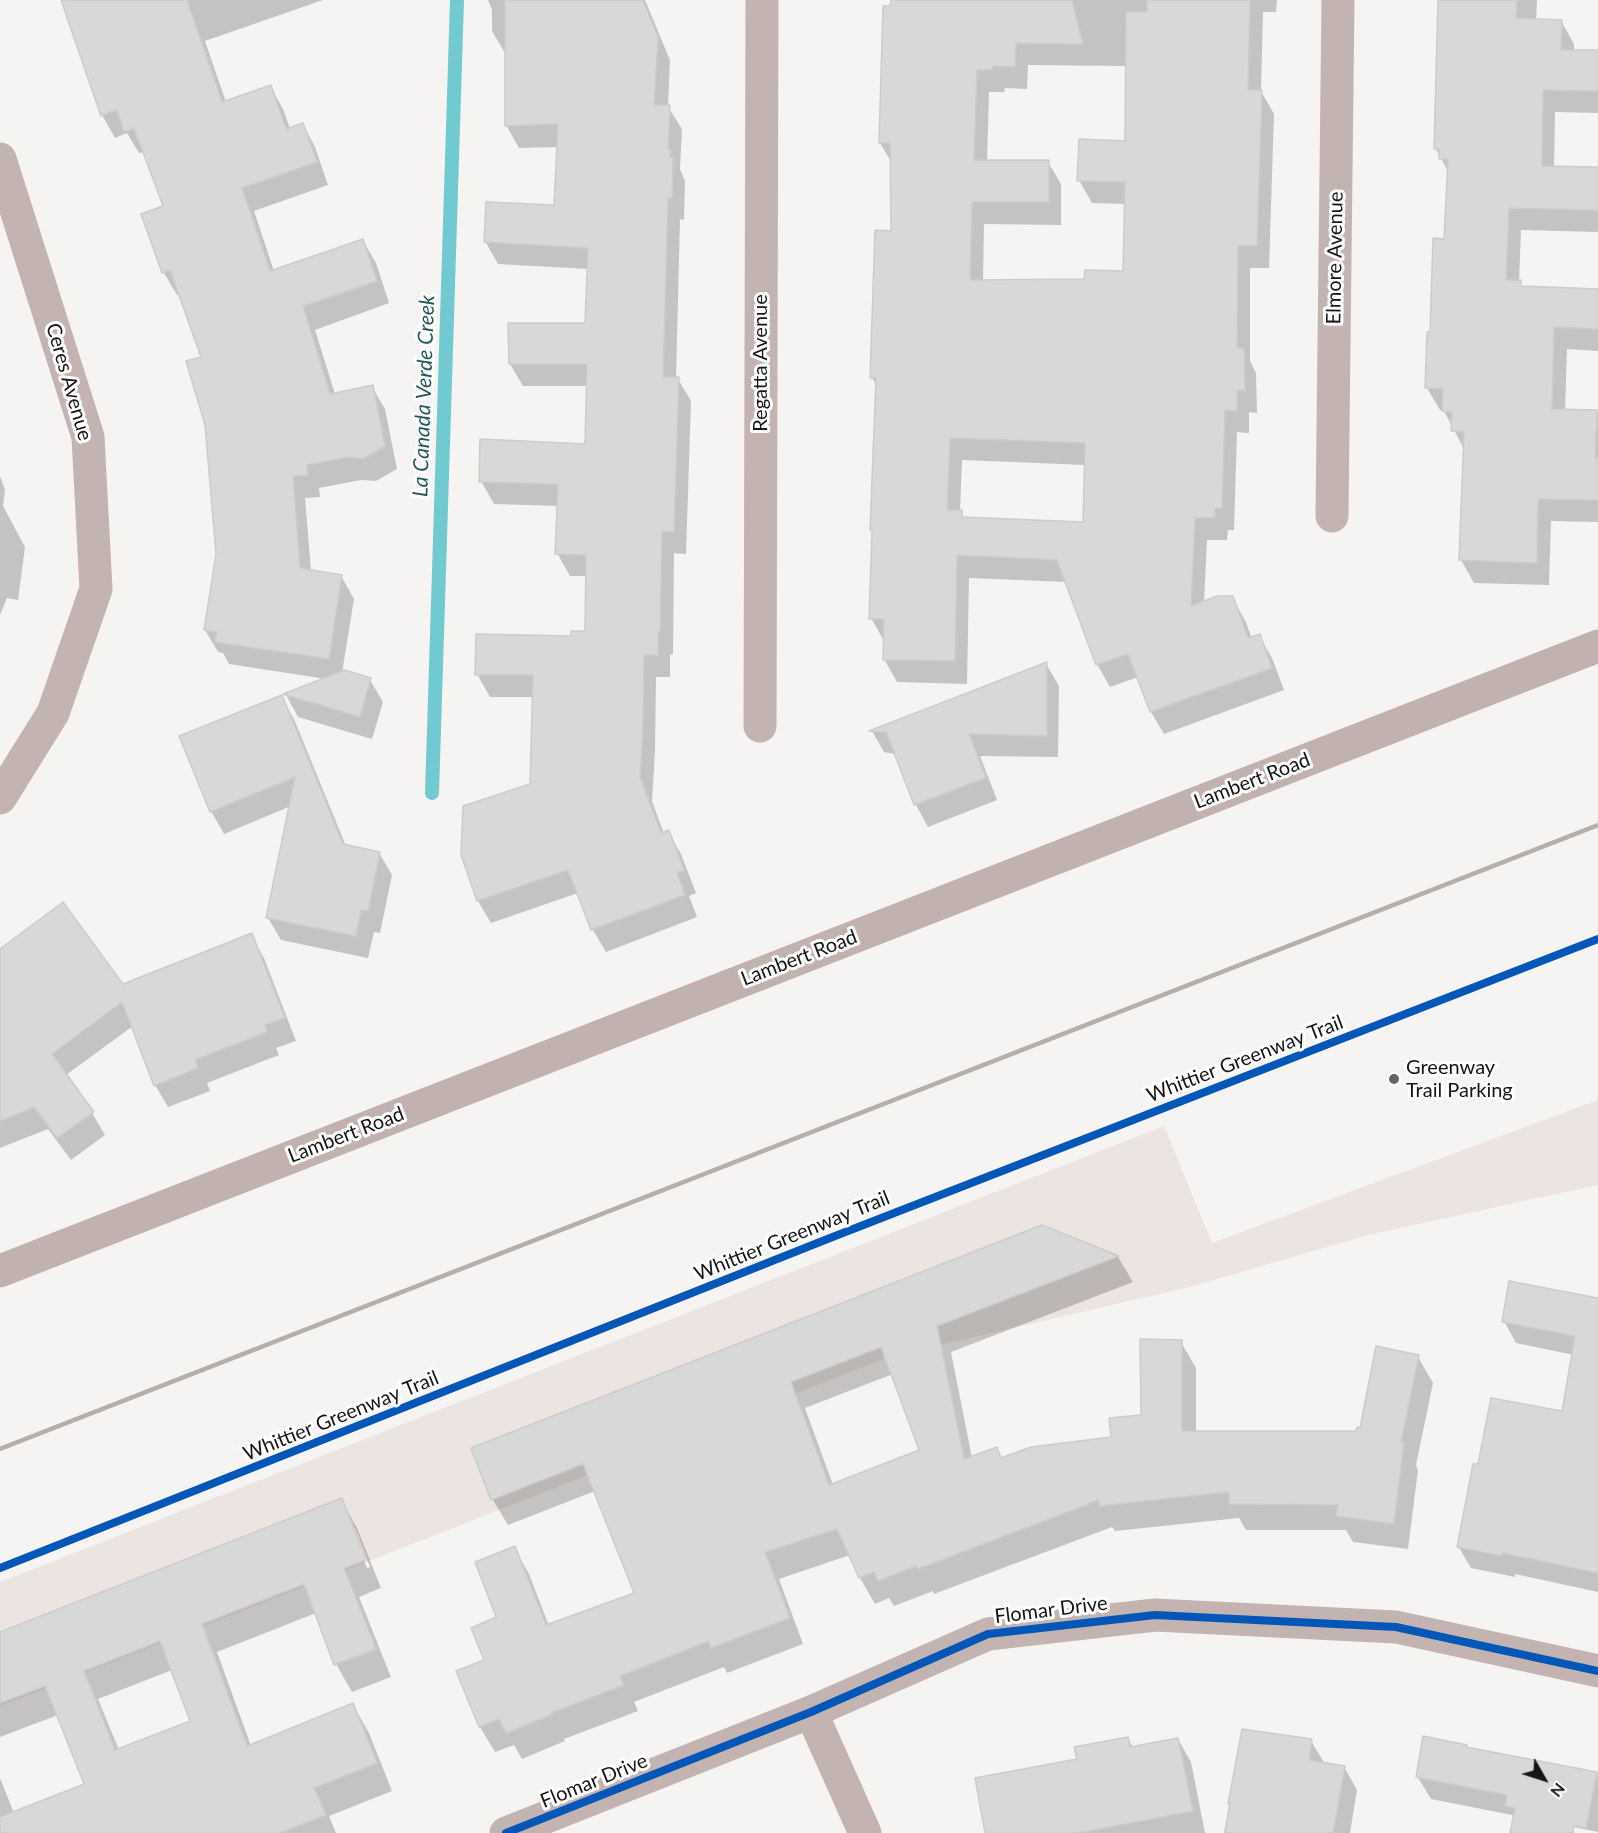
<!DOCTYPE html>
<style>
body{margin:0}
#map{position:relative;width:1598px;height:1833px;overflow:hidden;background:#f6f4f3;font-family:Lato,sans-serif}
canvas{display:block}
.north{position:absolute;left:1514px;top:1749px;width:60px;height:60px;-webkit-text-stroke:4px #fff;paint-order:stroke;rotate:129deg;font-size:16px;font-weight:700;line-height:24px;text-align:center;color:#171515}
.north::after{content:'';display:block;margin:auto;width:21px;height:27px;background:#171515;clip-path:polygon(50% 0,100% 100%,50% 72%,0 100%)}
</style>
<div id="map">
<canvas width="1598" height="1833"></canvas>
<div class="north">N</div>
</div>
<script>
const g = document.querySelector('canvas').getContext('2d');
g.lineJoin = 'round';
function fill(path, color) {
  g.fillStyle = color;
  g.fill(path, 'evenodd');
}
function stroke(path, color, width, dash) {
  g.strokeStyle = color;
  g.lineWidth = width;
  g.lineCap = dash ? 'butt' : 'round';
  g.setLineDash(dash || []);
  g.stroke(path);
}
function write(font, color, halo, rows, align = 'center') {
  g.font = font + ' Lato,sans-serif';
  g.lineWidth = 6;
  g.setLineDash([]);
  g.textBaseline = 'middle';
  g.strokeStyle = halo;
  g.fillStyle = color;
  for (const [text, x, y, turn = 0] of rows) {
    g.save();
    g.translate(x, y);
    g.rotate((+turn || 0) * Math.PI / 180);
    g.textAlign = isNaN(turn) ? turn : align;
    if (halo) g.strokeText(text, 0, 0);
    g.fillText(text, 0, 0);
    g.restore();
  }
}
fill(new Path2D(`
 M 1598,1100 L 1598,1185 L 1368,1235 L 1190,1287 L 888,1357 L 0,1706 L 0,1582 L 1164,1126 L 1212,1243 Z`), '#ebe4e1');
fill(new Path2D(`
 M 63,0 L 323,0 L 205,41 L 226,102 L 270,86 L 283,109 L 290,129 L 303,124 L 315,147 L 328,185 L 254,211 L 274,271 L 363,241 L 376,263 L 389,303 L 315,330 L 335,394 L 372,387 L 385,409 L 397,469 L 376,481 L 361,480 L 319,488 L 320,497 L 305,498 L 311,571 L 341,576 L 354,599 L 342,673 L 370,680 L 383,702 L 372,739 L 298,717 L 286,695 L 326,679 L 229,664 L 223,653 L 218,652 L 205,630 L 217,555 L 203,358 L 180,294 L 177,295 L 164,273 L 143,215 L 165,207 L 144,152 L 139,153 L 127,133 L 115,138 L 102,115 Z
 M 488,0 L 645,0 L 670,60 L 668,107 L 682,129 L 680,169 L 685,181 L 684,220 L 680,219 L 676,379 L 678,379 L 691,401 L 686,554 L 674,553 L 673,654 L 670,655 L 670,677 L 656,677 L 655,751 L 652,801 L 664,834 L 668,832 L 681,854 L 696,893 L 689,896 L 697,917 L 606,952 L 593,930 L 578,893 L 491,923 L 478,901 L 531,785 L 534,697 L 490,697 L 477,674 L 587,632 L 588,576 L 570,576 L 557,553 L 559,506 L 494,504 L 481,481 L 587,445 L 588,386 L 523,386 L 510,364 L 586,325 L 588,269 L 498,264 L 485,241 L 555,207 L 558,147 L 519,148 L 506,125 L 507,53 L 505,53 L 492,31 L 492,10 Z
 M 898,0 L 1277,0 L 1276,12 L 1263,12 L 1261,91 L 1274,114 L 1269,268 L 1250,268 L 1250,361 L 1256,373 L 1257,413 L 1249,412 L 1249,433 L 1237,432 L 1234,530 L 1228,530 L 1227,540 L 1207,540 L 1204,603 L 1232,598 L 1245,620 L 1252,639 L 1259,636 L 1272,658 L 1284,690 L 1164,734 L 1151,712 L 1138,677 L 1110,687 L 1097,664 L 1067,582 L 969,578 L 967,684 L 897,682 L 884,659 L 884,641 L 871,618 L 873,532 L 871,529 L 877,387 L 872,377 L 892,233 L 892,163 L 880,143 L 891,8 ZM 1028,65 L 1127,66 L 1126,142 L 1079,180 L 1092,203 L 1126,204 L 1124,273 L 1086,281 L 983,281 L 984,224 L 1061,225 L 1061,184 L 1048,162 L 987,162 L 989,92 L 1004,92 L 1005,88 L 1027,89 ZM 962,460 L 1086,465 L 1084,523 L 965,518 L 960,512 Z
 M 1439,0 L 1537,0 L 1536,21 L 1561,21 L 1574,44 L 1574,51 L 1598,52 L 1598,113 L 1555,112 L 1554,168 L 1598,169 L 1598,232 L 1521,230 L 1519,282 L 1523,287 L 1598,290 L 1598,351 L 1567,349 L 1565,411 L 1598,412 L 1598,522 L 1551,521 L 1549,585 L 1474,583 L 1461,560 L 1465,451 L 1444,411 L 1440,410 L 1427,388 L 1431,334 L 1445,240 L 1449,173 L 1436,149 Z
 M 0,476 L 5,490 L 3,506 L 25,547 L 18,600 L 7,598 L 0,615 Z
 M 1046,664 L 1059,686 L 1058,757 L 980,756 L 997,800 L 928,827 L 916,805 L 896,754 L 884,752 L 872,731 Z
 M 281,697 L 294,719 L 346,846 L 379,853 L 392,875 L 380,933 L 374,932 L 368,958 L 281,940 L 268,918 L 291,806 L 224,834 L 211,811 Z
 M 251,935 L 264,958 L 296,1041 L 276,1048 L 279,1055 L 207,1083 L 210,1091 L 168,1107 L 155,1085 L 133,1026 L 66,1075 L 92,1113 L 105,1135 L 71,1160 L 48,1129 L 0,1148 L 0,967 L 122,986 Z
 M 1042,1226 L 1118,1257 L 1133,1282 L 951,1352 L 972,1458 L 996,1448 L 1002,1459 L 1113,1438 L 1142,1416 L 1181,1342 L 1196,1368 L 1196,1433 L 1357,1433 L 1418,1357 L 1433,1383 L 1416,1465 L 1418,1470 L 1408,1549 L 1353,1542 L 1346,1530 L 1246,1530 L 1239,1518 L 1115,1531 L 1112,1527 L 934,1594 L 933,1591 L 894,1606 L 889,1598 L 875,1604 L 860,1578 L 850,1555 L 779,1579 L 803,1644 L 727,1673 L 724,1667 L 634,1702 L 638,1711 L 564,1739 L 565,1741 L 522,1759 L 514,1745 L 495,1752 L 480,1727 L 458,1672 L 486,1661 L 498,1618 L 514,1548 L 529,1574 L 549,1626 L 636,1594 L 595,1491 L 508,1525 L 493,1500 L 473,1449 ZM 893,1374 L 921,1451 L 833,1485 L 805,1408 Z
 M 1598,1299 L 1598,1592 L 1515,1574 L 1515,1577 L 1471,1568 L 1458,1546 L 1479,1466 L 1563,1413 L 1574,1355 L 1516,1343 L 1504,1321 Z
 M 341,1500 L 357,1528 L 381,1588 L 359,1597 L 391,1677 L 352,1692 L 336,1664 L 316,1613 L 217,1652 L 251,1746 L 353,1705 L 369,1733 L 392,1791 L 329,1816 L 336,1833 L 0,1833 L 0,1778 L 14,1813 L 86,1785 L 58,1715 L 0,1737 L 0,1634 ZM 351,1528 L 355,1528 L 370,1567 L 367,1568 ZM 172,1670 L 192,1721 L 119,1750 L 98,1699 Z
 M 1243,1730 L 1311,1741 L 1325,1764 L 1344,1767 L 1357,1790 L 1350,1833 L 1224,1833 Z
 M 1128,1738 L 1133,1748 L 1178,1739 L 1191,1762 L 1205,1833 L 987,1833 L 1078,1760 Z
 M 1466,1746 L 1467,1749 L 1596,1773 L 1598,1776 L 1598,1832 L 1431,1799 L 1417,1776 Z`), '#0003');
stroke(new Path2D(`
 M 432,793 L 457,0`), '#72cad1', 14);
const building = new Path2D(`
 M 61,0 L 187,0 L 222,102 L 271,85 L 286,129 L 303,123 L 317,162 L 242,188 L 270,271 L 363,239 L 377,281 L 303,306 L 330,394 L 373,385 L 385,446 L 363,459 L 348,457 L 307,465 L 308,475 L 293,476 L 300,568 L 342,575 L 329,659 L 215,642 L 217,632 L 204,630 L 216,554 L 205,425 L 186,361 L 201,357 L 170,270 L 162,273 L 141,214 L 163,206 L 134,128 L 124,132 L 117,110 L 101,116 Z
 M 505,0 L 643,0 L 658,37 L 654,105 L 670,105 L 668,150 L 671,150 L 670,157 L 673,157 L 672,198 L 668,198 L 663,377 L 679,377 L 674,532 L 662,531 L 660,632 L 658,632 L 658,655 L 644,655 L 643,727 L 640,777 L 661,833 L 669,830 L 684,870 L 677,873 L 685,895 L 591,930 L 568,870 L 477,901 L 461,855 L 463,806 L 530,784 L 533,675 L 475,675 L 476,634 L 571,636 L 571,631 L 585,631 L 586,555 L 555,554 L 558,484 L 479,482 L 480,439 L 585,444 L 587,364 L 509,364 L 508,323 L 585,323 L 588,248 L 484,242 L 486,202 L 554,205 L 558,124 L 505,126 Z
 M 891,0 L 1072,0 L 1083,44 L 1016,43 L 1015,67 L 993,66 L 992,70 L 977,70 L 974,160 L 1049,160 L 1049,202 L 972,202 L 970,280 L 1084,279 L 1085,270 L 1123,271 L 1125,182 L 1077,181 L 1079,139 L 1125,141 L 1126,12 L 1147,12 L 1147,0 L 1250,0 L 1248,90 L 1262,90 L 1257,246 L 1238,246 L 1237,348 L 1244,349 L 1245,391 L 1237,390 L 1237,411 L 1225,410 L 1222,508 L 1215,508 L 1215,518 L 1195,518 L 1191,606 L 1217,596 L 1233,596 L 1248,638 L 1260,634 L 1272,668 L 1150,712 L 1128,654 L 1096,665 L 1057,560 L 957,555 L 955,661 L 883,660 L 884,619 L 869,619 L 872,530 L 870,530 L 876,378 L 870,378 L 875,230 L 891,231 L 890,143 L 879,143 L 883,6 L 890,6 ZM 950,438 L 1085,443 L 1083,522 L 962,517 L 962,510 L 947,510 Z
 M 1438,0 L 1517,0 L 1516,18 L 1562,20 L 1561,50 L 1598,50 L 1598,91 L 1543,90 L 1542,166 L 1598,167 L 1598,210 L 1509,208 L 1506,280 L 1521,280 L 1521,286 L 1598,289 L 1598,329 L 1554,327 L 1552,409 L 1597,410 L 1595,459 L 1598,459 L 1598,500 L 1538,499 L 1537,563 L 1459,560 L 1464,432 L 1451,431 L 1452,412 L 1442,411 L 1443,389 L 1425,388 L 1427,332 L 1430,332 L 1433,238 L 1444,239 L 1448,159 L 1439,159 L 1439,149 L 1434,149 Z
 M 1047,662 L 1047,736 L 969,734 L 986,778 L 914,805 L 886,732 L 869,731 Z
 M 345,670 L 371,678 L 360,717 L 283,694 Z
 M 282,695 L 343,844 L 380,852 L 368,911 L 361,910 L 356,936 L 266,918 L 295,777 L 210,812 L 179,736 Z
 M 63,902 L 123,984 L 252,933 L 285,1018 L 265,1025 L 267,1032 L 195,1060 L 198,1068 L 154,1086 L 122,1002 L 52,1054 L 94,1112 L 57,1138 L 34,1107 L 0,1121 L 0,949 Z
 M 1042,1225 L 1119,1256 L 937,1326 L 964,1459 L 997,1447 L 1001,1458 L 1031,1447 L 1111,1437 L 1109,1418 L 1141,1415 L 1140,1339 L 1182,1340 L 1182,1431 L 1356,1431 L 1357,1427 L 1360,1428 L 1376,1346 L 1419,1355 L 1401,1442 L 1404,1442 L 1394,1524 L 1336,1516 L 1338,1505 L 1229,1504 L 1229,1492 L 1099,1506 L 1099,1500 L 918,1569 L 916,1566 L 878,1581 L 874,1572 L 859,1578 L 837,1529 L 765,1552 L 790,1618 L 711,1648 L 709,1641 L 620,1676 L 624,1685 L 551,1713 L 551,1715 L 506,1733 L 499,1719 L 479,1727 L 456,1671 L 484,1660 L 471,1628 L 496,1617 L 475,1562 L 515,1546 L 546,1625 L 634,1593 L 583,1464 L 491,1500 L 471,1448 ZM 881,1347 L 919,1450 L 829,1485 L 791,1382 Z
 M 1509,1281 L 1598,1298 L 1598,1573 L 1503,1553 L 1502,1556 L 1457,1547 L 1473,1464 L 1478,1464 L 1491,1398 L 1562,1411 L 1575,1336 L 1502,1322 Z
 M 342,1498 L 366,1560 L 344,1568 L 376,1649 L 334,1665 L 304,1584 L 202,1624 L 247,1746 L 353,1703 L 377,1763 L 314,1788 L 326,1815 L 280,1833 L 0,1833 L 0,1817 L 84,1784 L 45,1686 L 0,1703 L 0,1632 ZM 160,1641 L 190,1721 L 115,1750 L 84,1671 Z
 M 1242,1729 L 1312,1739 L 1309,1760 L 1345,1766 L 1333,1833 L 1225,1833 L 1230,1803 L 1228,1804 Z
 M 1423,1736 L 1467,1745 L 1466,1747 L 1597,1772 L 1586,1828 L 1574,1826 L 1573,1833 L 1510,1833 L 1515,1808 L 1505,1806 L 1507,1795 L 1416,1777 Z
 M 1128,1737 L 1130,1747 L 1178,1738 L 1193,1811 L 1079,1833 L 985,1833 L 975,1778 L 1077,1759 L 1074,1747 Z`);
fill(building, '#d9d8d8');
stroke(building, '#cdcccc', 1.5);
stroke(new Path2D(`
 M 0,159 L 88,437 L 96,589 L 53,713 L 0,798
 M 1332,516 L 1338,0
 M 760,726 L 762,0
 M 811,1712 L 865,1833
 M 506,1833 L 811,1712 L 988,1634 L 1155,1615 L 1396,1627 L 1598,1671`), '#c3b3b1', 33);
stroke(new Path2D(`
 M 0,1271 L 1598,646`), '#c2b2af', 33);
stroke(new Path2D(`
 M 0,1449 L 1598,825`), '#b6aead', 4.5);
stroke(new Path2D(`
 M 0,1568 L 830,1238 L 1598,939
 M 506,1833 L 811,1712 L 988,1634 L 1155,1615 L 1396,1627 L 1598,1671`), '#0057b8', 8);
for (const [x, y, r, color] of [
 [1394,1079,6,"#656363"]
]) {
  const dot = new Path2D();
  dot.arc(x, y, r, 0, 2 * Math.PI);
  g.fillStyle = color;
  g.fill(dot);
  stroke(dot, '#fff', 2);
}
write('20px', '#171515', '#fff', [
 ["Elmore Avenue",1335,258,-89],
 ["Regatta Avenue",761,363,-90],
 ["Ceres Avenue",69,382,74],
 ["Lambert Road",1252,781,-21],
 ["Lambert Road",799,958,-21],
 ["Whittier Greenway Trail",1245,1059,-21],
 ["Lambert Road",346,1135,-21],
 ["Whittier Greenway Trail",792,1236,-22],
 ["Whittier Greenway Trail",341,1416,-22],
 ["Flomar Drive",1051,1610,-7],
 ["Flomar Drive",594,1781,-22]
]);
write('20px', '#171515', '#fff', [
 ["Greenway",1406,1068],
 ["Trail Parking",1406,1091]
], 'left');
write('italic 21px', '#22565b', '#fff', [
 ["La Canada Verde Creek",424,396,-88]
]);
</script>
